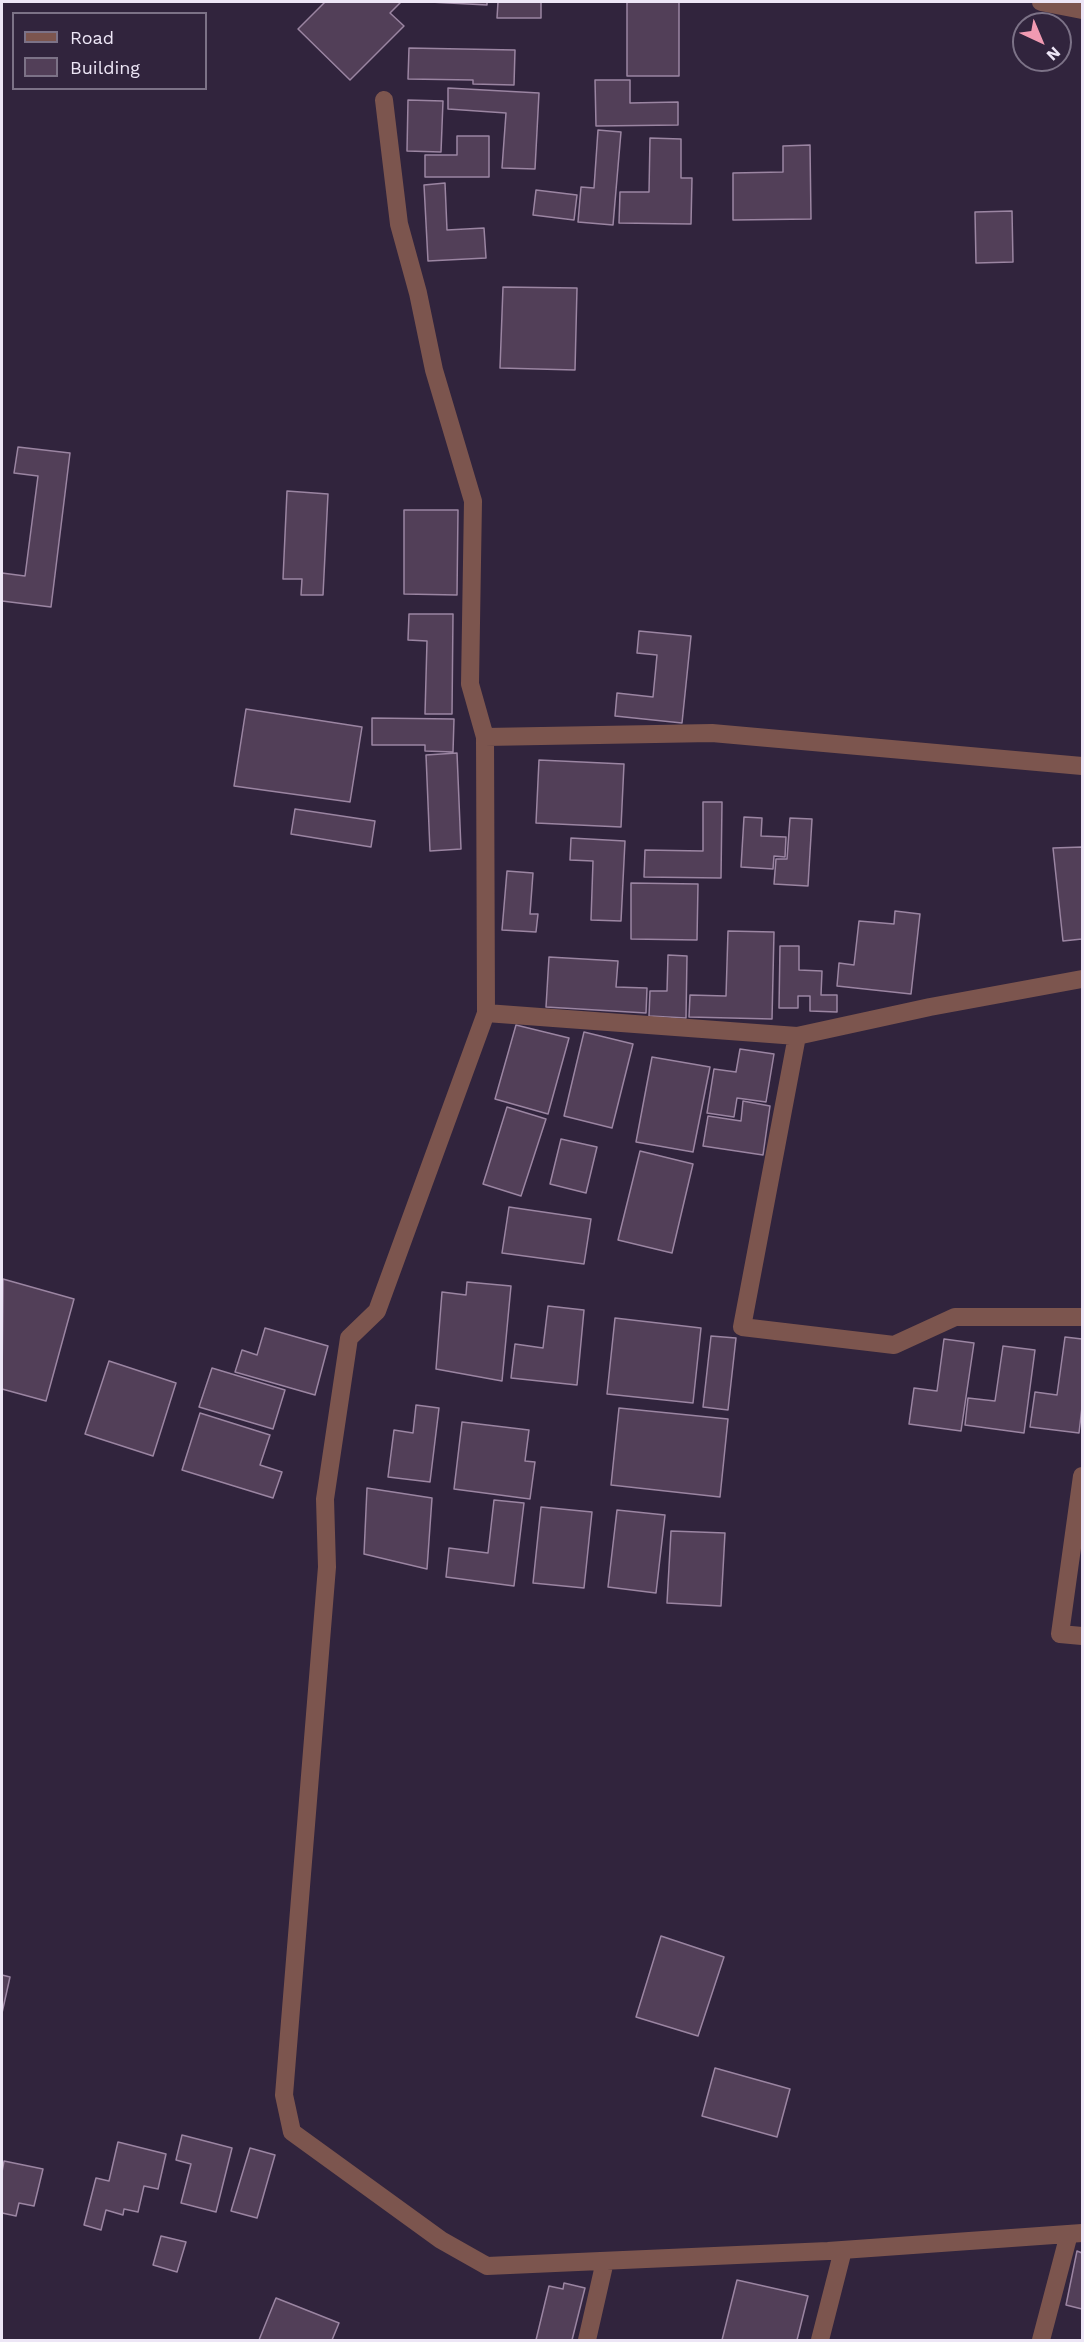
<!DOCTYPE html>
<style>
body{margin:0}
#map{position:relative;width:1084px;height:2342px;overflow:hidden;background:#31243d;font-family:"Work Sans",sans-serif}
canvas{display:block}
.frame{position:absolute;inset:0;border:3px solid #ede6f6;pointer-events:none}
.legend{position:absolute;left:12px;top:12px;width:195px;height:78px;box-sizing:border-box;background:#31243d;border:2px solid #7c7287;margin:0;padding:8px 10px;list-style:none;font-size:18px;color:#ede6f6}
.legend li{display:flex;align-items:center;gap:12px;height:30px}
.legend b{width:30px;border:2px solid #7c7287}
.north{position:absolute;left:1012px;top:12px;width:60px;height:60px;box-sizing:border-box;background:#31243d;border:2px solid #7c7287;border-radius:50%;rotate:136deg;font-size:16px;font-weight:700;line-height:24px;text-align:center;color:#ede6f6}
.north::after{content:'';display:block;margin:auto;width:21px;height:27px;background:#f19ab2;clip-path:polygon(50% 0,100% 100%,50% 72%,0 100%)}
</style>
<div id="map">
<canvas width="1084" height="2342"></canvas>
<div class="frame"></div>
<ul class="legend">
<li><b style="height:8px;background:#7c554e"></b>Road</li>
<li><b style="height:16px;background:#523f58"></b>Building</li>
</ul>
<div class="north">N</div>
</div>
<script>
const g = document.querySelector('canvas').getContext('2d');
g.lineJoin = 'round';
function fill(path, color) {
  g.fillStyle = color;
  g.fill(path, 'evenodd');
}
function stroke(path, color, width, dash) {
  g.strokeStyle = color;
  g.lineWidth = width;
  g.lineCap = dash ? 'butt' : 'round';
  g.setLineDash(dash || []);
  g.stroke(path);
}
const building = new Path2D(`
 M 325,2 L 401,2 L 390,13 L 404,26 L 350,80 L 298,29 Z
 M 430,2 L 487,2 L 487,5 Z
 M 498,2 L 541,2 L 541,18 L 497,18 Z
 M 627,2 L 679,2 L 679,76 L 627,76 Z
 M 409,48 L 515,50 L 514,85 L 473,84 L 473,80 L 408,79 Z
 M 595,80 L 630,80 L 630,103 L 678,102 L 678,125 L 596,126 Z
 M 448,88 L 539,93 L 535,169 L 502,168 L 506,113 L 448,109 Z
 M 408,100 L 443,101 L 441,152 L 407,151 Z
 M 598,130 L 621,132 L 613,225 L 578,222 L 581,187 L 594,188 Z
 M 457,136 L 489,136 L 489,177 L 425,177 L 425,155 L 457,155 Z
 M 650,138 L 681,139 L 681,178 L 692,178 L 691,224 L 619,223 L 620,192 L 649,192 Z
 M 810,145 L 811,219 L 733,220 L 733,173 L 783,172 L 783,146 Z
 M 445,183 L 447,230 L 484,228 L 486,258 L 428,261 L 424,185 Z
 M 536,190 L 577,195 L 574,220 L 533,215 Z
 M 1012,211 L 1013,262 L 976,263 L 975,212 Z
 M 503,287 L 577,288 L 575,370 L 500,368 Z
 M 18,447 L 70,453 L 51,607 L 2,601 L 2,573 L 25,576 L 38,476 L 14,473 Z
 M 287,491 L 328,494 L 323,595 L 301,595 L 302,579 L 283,579 Z
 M 404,510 L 458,510 L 457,595 L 404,594 Z
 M 409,614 L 453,614 L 452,714 L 425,714 L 427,641 L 408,640 Z
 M 639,631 L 691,636 L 682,723 L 615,716 L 617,693 L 653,697 L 657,655 L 637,653 Z
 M 246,709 L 362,727 L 350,802 L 234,786 Z
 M 372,718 L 454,719 L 453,752 L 425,751 L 425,745 L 372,745 Z
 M 457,753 L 461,849 L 430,851 L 426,755 Z
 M 539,760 L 624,764 L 621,827 L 536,823 Z
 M 703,802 L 722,802 L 721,878 L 644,877 L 645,850 L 703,851 Z
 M 295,809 L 375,821 L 371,847 L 291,834 Z
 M 744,817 L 762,818 L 761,836 L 786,837 L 785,857 L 774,856 L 773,869 L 741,867 Z
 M 790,818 L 812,819 L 808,886 L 774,884 L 776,859 L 787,859 Z
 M 571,838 L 625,841 L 621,921 L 591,920 L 593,861 L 570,860 Z
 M 1082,847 L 1082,939 L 1063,941 L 1053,848 Z
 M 507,871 L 533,873 L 530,914 L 538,914 L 536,932 L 502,930 Z
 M 631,883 L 698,884 L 697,940 L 631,939 Z
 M 895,911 L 920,914 L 911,994 L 837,986 L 839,963 L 854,965 L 859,921 L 894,924 Z
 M 728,931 L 774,932 L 772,1019 L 689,1017 L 690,995 L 726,996 Z
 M 780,946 L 799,946 L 799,970 L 822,971 L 821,995 L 837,995 L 837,1012 L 810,1011 L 810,996 L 798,996 L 798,1008 L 779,1008 Z
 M 668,955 L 687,956 L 686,1018 L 649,1016 L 650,991 L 667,991 Z
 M 549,957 L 618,961 L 616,987 L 647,988 L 646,1013 L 546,1007 Z
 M 516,1025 L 569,1038 L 548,1114 L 495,1099 Z
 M 584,1032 L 633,1044 L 612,1128 L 564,1116 Z
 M 740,1049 L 774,1054 L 766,1102 L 737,1098 L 734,1117 L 707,1113 L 714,1069 L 736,1072 Z
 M 652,1057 L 710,1067 L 693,1152 L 636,1142 Z
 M 743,1101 L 770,1106 L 763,1155 L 703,1146 L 708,1116 L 741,1121 Z
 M 507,1107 L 546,1119 L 521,1196 L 483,1184 Z
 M 561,1139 L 597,1147 L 586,1193 L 550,1184 Z
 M 640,1151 L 693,1164 L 672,1253 L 618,1240 Z
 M 509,1207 L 591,1219 L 584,1264 L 502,1253 Z
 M 3,1279 L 74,1299 L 46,1401 L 2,1389 Z
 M 467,1282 L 511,1286 L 502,1381 L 436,1369 L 442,1292 L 466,1295 Z
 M 548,1306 L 584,1310 L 577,1385 L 511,1378 L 515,1344 L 543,1348 Z
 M 615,1318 L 701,1328 L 693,1403 L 607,1394 Z
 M 265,1328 L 328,1346 L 315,1395 L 235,1372 L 242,1350 L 257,1355 Z
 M 711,1336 L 736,1338 L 728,1410 L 703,1407 Z
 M 1065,1337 L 1082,1339 L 1082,1407 L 1079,1433 L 1030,1427 L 1035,1392 L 1057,1395 Z
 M 944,1339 L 974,1343 L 961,1431 L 909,1424 L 914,1388 L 937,1391 Z
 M 1003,1346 L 1035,1350 L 1024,1433 L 965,1425 L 968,1398 L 995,1401 Z
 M 109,1361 L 176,1383 L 153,1456 L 85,1434 Z
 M 212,1368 L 285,1390 L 273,1429 L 199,1407 Z
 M 416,1405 L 439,1408 L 430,1482 L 388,1477 L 394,1430 L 413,1433 Z
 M 619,1408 L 728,1419 L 720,1497 L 611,1485 Z
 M 200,1413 L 270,1435 L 260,1465 L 282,1472 L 273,1498 L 182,1470 Z
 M 462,1422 L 529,1430 L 525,1461 L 535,1462 L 530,1499 L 454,1489 Z
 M 367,1488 L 432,1498 L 427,1569 L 364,1554 Z
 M 494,1500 L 524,1503 L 514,1586 L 446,1577 L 449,1548 L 488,1553 Z
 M 541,1507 L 592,1512 L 584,1588 L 533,1583 Z
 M 617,1510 L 665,1515 L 656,1593 L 608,1587 Z
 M 671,1531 L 725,1533 L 721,1606 L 667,1603 Z
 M 661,1936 L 724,1957 L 698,2036 L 636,2017 Z
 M 2,1975 L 10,1977 L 2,2013 Z
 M 715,2068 L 790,2089 L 777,2137 L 702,2116 Z
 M 182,2135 L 232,2148 L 216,2212 L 181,2203 L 191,2164 L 176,2160 Z
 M 118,2142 L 166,2154 L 158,2189 L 144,2186 L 138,2212 L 124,2209 L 123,2215 L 106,2210 L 101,2230 L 84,2225 L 96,2178 L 109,2181 Z
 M 250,2148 L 275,2155 L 257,2218 L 231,2211 Z
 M 4,2161 L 43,2169 L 34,2206 L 19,2203 L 16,2216 L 2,2213 L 2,2172 Z
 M 161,2236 L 186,2242 L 177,2272 L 153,2265 Z
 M 1077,2251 L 1082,2253 L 1082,2309 L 1066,2305 Z
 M 737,2280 L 808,2296 L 797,2340 L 722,2340 Z
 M 564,2283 L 585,2288 L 572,2340 L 536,2340 L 549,2286 L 563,2289 Z
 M 276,2298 L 339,2323 L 332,2340 L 259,2340 Z`);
fill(building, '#523f58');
stroke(building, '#9b85a2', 1.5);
stroke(new Path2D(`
 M 1041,2 L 1082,10
 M 384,100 L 399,224 L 418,293 L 434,370 L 473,501 L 470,684 L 485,737 L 486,1013 L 377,1311 L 349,1338 L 325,1499 L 327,1567 L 284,2095 L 292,2132 L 441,2240 L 487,2266 L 828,2251 L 1082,2233
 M 485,737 L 712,733 L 1082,766
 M 486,1013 L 797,1036 L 930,1007 L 1082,979
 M 797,1036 L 742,1327 L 894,1345 L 955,1317 L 1082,1317
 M 1082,1476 L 1060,1634 L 1082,1636
 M 587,2340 L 605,2261
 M 820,2340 L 843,2250
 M 1041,2340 L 1069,2234`), '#7c554e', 18);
</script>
